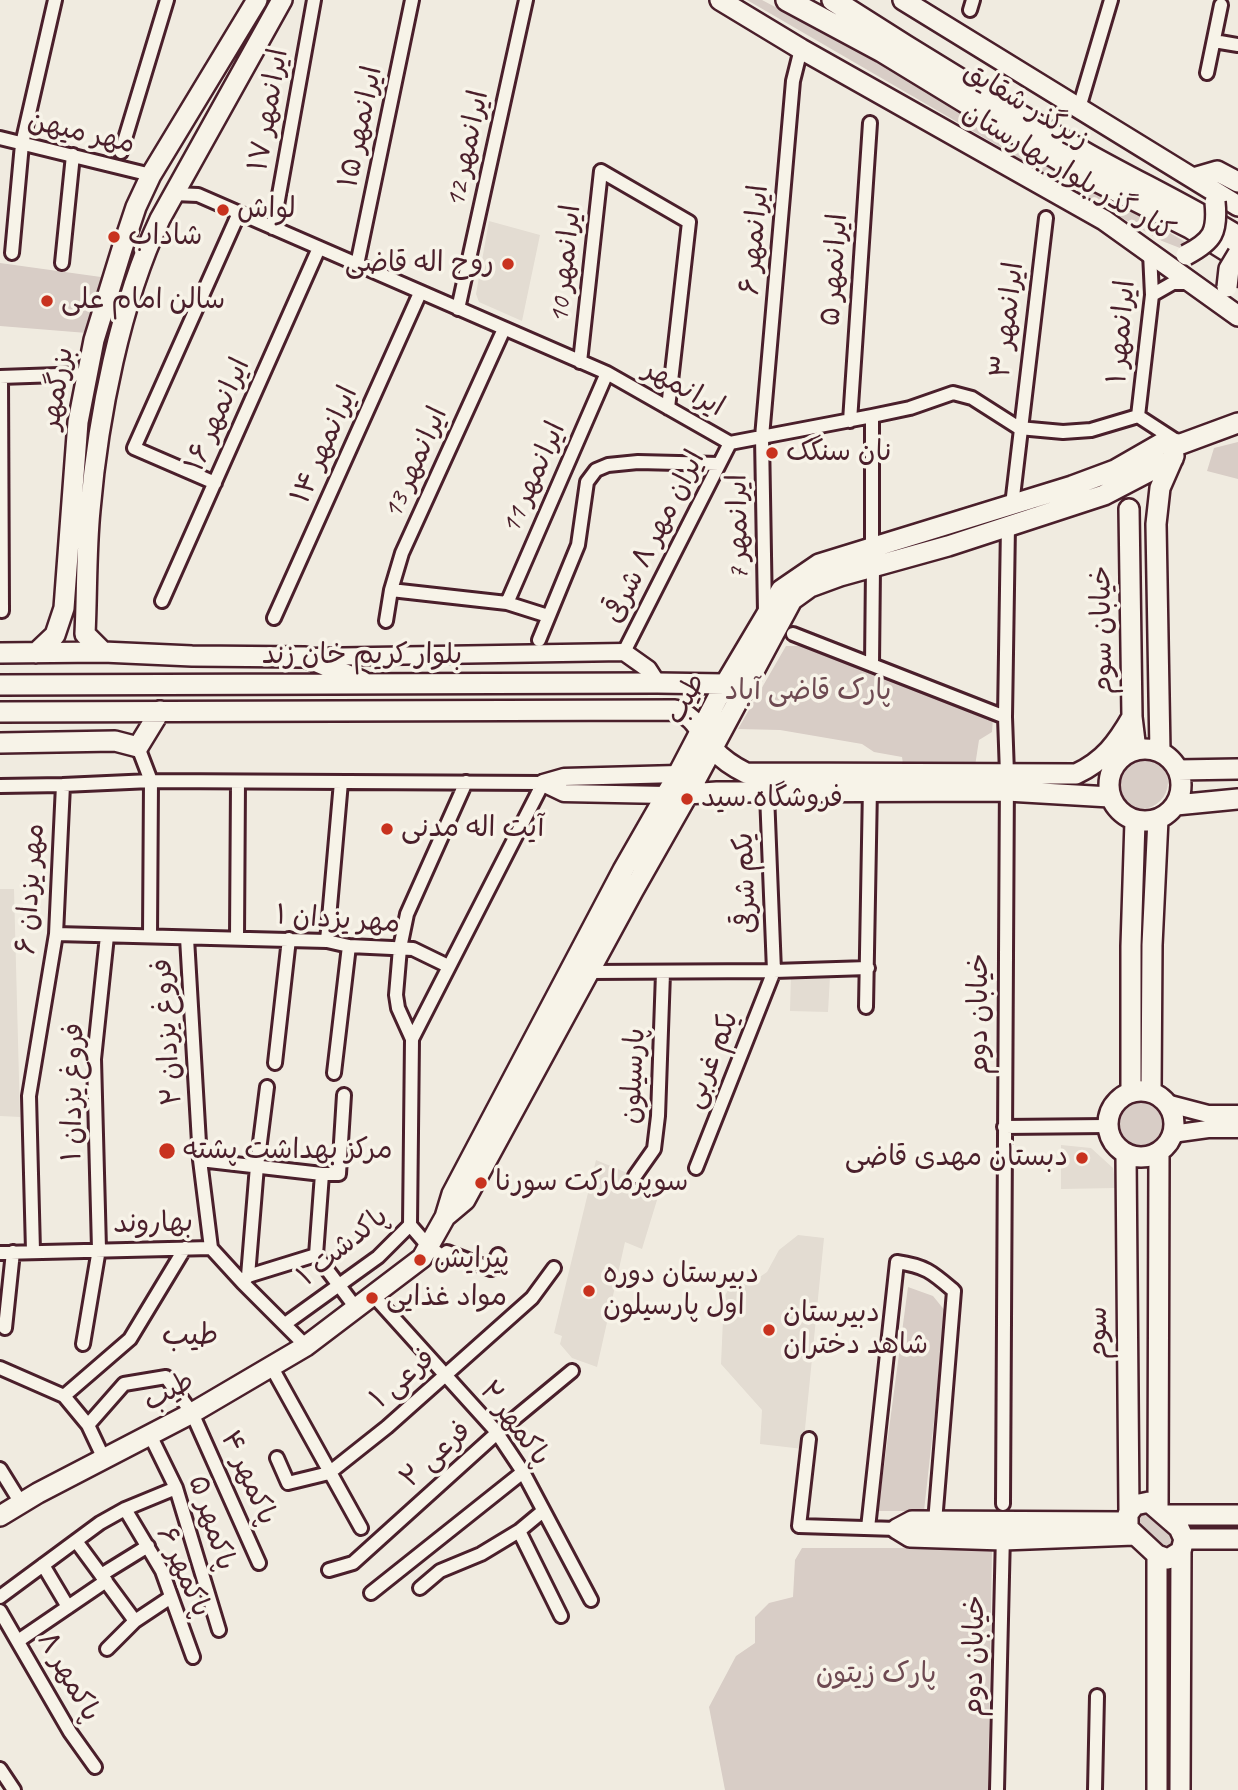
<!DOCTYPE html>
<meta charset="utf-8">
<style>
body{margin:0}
canvas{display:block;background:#f0ebe0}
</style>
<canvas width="1238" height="1790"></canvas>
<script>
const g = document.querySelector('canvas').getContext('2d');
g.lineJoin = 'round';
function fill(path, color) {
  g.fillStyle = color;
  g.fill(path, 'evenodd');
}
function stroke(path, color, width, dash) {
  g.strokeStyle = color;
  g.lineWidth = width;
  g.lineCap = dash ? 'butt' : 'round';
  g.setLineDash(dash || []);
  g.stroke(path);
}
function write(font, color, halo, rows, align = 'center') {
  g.font = font + ' Caveat,"Playpen Sans Arabic",sans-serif';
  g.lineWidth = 7;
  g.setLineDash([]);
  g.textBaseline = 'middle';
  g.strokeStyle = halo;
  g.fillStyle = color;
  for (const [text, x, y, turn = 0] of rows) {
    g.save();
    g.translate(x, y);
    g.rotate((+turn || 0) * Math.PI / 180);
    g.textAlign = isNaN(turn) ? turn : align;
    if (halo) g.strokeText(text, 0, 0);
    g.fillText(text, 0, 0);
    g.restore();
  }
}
fill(new Path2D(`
 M 489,221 L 540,235 L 522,321 L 479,302 L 476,294 Z
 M 0,889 L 14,889 L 20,1117 L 0,1116 Z
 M 791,975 L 830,976 L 828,1012 L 790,1011 Z
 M 1061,1145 L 1091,1148 L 1113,1168 L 1116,1188 L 1061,1189 Z
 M 596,1160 L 661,1187 L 642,1249 L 625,1242 L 597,1367 L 572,1358 L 560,1344 L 562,1336 L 554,1333 Z
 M 798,1235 L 824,1238 L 803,1449 L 760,1444 L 762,1410 L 721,1364 L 724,1297 L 733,1282 L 748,1285 L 767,1272 L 779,1250 Z`), '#e3dcd2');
fill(new Path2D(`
 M 747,0 L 762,0 L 885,65 L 1187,243 L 1180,248 L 1162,241 Z
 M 0,263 L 101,277 L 87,333 L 0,326 Z
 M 1238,442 L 1238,479 L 1207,471 L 1214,448 Z
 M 786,646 L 808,646 L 993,718 L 992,732 L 979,740 L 975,766 L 903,764 L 902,757 L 874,752 L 862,744 L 780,730 L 738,729 Z
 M1114 782a27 27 0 1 1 54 0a27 27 0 1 1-54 0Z
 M1118 1122a25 25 0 1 1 50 0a25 25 0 1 1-50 0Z
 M 908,1287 L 933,1296 L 946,1312 L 924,1511 L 878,1511 Z
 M 1152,1510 L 1177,1534 L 1173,1547 L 1160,1550 L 1136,1525 L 1140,1512 Z
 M 802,1548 L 992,1548 L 988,1790 L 725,1790 L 709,1707 L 736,1656 L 755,1643 L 755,1617 L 769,1603 L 793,1597 L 795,1560 Z`), '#d8cdc6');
const minor = new Path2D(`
 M 970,10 L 973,0
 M 1214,41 L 1238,45
 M 1207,73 L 1221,5
 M 1079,108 L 1111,0
 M 0,138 L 151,175
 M 121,152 L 167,0
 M 174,194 L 198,195 L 607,373 L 730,443 L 872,416 L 910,408 L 953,393 L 972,398 L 1019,428 L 1063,432 L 1091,430 L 1138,416 L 1178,442
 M 273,228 L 314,0
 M 12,253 L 22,144 L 55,0
 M 62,263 L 73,155
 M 357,265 L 412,0
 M 1152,295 L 1173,283 L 1190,283
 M 458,309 L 526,0
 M 580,362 L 601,171 L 689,222 L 668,408
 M 0,377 L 88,374
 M 1,377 L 2,611
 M 872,416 L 872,549
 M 1138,416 L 1152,295 L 1150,253
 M 850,421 L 870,123
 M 215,483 L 134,448 L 239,213
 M 1012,505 L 1046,218
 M 391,590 L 507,603 L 548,616
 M 162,601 L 319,248
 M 507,603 L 607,373
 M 765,613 L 762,437 L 793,81 L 801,49
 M 274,618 L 420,293
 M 386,621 L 391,590 L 402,553 L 504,329
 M 793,634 L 1005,717
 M 539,640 L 578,545 L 587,482 L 596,470 L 608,465 L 638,462 L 719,464
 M 624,652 L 730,443
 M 872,665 L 873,567
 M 138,747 L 151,781 L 150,936
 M 0,786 L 63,785
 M 56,934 L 327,941 L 349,946 L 413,949 L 448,966
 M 187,938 L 200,1160 L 211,1248
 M 237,938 L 238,782
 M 327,941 L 341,782
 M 589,972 L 774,971 L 868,968
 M 866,1007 L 870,787
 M 275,1063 L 289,939
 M 334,1073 L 349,946
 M 344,1095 L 339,1174 L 322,1174 L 316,1255 L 356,1308
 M 1004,1127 L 1107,1126
 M 200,1160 L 322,1174
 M 696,1168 L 774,971 L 767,794
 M 635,1176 L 654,1149 L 658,1116 L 663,973
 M 410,1225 L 429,1247 L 442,1256 L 447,1252 L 491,1269 L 498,1255
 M 33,1251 L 29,1096 L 56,934 L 63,785 L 151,781 L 543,783 L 412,1039
 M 0,1253 L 211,1248 L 243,1283 L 306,1346
 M 248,1276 L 257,1166 L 267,1087
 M 244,1281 L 248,1276 L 316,1255
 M 373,1295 L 495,1430 L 523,1472 L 591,1600
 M 285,1324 L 378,1257 L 410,1225 L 412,1039 L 398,1008 L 396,995 L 400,948 L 407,914 L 466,782
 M 5,1328 L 13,1252
 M 83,1344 L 99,1249 L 94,1059 L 107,936
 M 271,1366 L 361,1528
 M 0,1368 L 64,1396 L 88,1425 L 104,1459
 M 64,1396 L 130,1339 L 185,1248
 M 88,1425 L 124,1384 L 166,1377 L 192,1413 L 259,1563
 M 150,1435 L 176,1488 L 219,1630
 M 809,1439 L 799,1526 L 897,1529
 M 277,1458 L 288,1483 L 329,1473 L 387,1427 L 532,1298 L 554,1268
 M 0,1469 L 21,1503
 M 1003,1504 L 1007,774 L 1005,717 L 1008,525
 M 125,1509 L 162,1571 L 193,1657
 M 543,1511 L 519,1531 L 561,1616
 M 868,1528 L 897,1262 C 926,1266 933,1273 954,1291 L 935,1522
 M 76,1541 L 135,1621
 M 43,1565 L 68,1607
 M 329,1570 L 353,1563 L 497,1433 L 572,1371
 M 101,1575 L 148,1546
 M 420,1588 L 440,1571 L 481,1554 L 519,1531
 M 371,1593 L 523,1472
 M 0,1597 L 100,1523 L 125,1509 L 176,1488
 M 0,1611 L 70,1732 L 95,1767
 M 18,1641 L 106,1581
 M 107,1649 L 135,1621 L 171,1597
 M 0,1769 L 14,1790
 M 997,1790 L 1003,1534
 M 1095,1790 L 1097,1696`);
const tertiary = new Path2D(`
 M 311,657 L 624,652 L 648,669 L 657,683
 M 543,783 L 564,777 L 678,774
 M 543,783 L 564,793 L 666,795
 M 1166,1103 L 1208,1114 L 1238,1114
 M 1172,1134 L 1208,1129 L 1238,1129`);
const secondary = new Path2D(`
 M 720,0 L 801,49 L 1104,220 L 1238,316
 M 903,0 L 1238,206
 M 1193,178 L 1217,171 L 1238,182
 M 1129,509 L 1132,717 L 1136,750
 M 103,652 L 85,634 C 87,593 86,551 90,510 C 98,417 120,304 160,219 L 282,0
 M 0,653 L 103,652 L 192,656 L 305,657 L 362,681
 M 36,653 L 55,635 L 64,608 L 78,422 L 94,340 L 122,249 L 136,207 L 151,175 L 257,0
 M 0,685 L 657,683 L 725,684 L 735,690
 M 0,712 L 675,710 C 698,717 699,734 714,750 C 723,760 734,767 746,773 L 1076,774 C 1104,761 1117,743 1132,717
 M 0,743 L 115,741 L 138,747 L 160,711
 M1109 785a36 36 0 1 1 72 0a36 36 0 1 1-72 0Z
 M 1160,752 L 1156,524 L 1160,488 L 1174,456
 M 1178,770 L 1238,769
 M 688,794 L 717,792 L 1007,791 L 1110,797
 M 1176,805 L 1238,799
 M1108 1124a33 33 0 1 1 66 0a33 33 0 1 1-66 0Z
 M 1131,1092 L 1131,946 L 1135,821
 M 1151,1092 L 1152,945 L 1158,819
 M 1126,1154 L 1129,1512
 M 446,1216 L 465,1200 L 633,891 L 688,794 L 792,600 L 810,587 L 840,576 L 948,546 L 1104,495 L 1173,459
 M 1149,1502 L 1179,1528 L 1184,1539 L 1181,1551 L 1168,1559 L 1157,1555 L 1128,1528 L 1128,1514 L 1135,1505 Z
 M 1158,1509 L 1159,1152
 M 1164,1515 L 1238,1515
 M 0,1516 L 38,1493 L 192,1413 L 306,1346 L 422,1258 L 445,1217 L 452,1194 L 623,870 L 678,774 L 725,684 L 781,590 L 819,564 L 1072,486 L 1115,470 L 1162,443 L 1181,444 L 1238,423
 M 897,1529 L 910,1537 L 1003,1540 L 1134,1535
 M 897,1529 L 912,1521 L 1127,1522
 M 1184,1539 L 1238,1539
 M 1157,1790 L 1157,1555
 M 1180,1790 L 1181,1551`);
const primary = new Path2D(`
 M 787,0 L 882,51 L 1082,173 L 1190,227 L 1238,257
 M 833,0 C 916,54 1002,106 1088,155 C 1138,183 1189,207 1238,237`);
stroke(minor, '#4a1f2b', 18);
stroke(tertiary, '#4a1f2b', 21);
stroke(secondary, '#4a1f2b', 24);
stroke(primary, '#4a1f2b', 26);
stroke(minor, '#f7f3e8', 12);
stroke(tertiary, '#f7f3e8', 16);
stroke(secondary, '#f7f3e8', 19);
stroke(primary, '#f7f3e8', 21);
const secondaryBridge = new Path2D(`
 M 1186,255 C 1213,241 1218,232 1215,202
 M 1227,287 L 1229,269 L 1238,254`);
stroke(secondaryBridge, '#4a1f2b', 24, []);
stroke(secondaryBridge, '#f7f3e8', 19);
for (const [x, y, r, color] of [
 [223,210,7,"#c8321e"],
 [114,237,7,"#c8321e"],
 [508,264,7,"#c8321e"],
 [47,301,7,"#c8321e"],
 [772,453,7,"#c8321e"],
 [687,799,7,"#c8321e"],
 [387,829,7,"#c8321e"],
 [167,1151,9,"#c8321e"],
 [1082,1158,7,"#c8321e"],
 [481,1183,7,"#c8321e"],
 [420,1260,7,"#c8321e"],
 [589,1291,7,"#c8321e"],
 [372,1298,7,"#c8321e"],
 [769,1330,7,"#c8321e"]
]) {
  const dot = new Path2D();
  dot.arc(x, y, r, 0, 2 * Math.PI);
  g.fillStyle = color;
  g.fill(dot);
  stroke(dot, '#f7f3e8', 2.5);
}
write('28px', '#4a1f2b', '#f7f3e8', [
 ["زیرگذر شقایق",1026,106,31],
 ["ایرانمهر ۱۷",269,110,-80],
 ["ایرانمهر ۱۵",361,127,-78],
 ["مهر میهن",81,133,13],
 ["ایرانمهر 12",468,149,-78],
 ["کنار گذر بلوار بهارستان",1068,173,31],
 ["ایرانمهر ۶",755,240,-85],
 ["ایرانمهر 10",566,264,-84],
 ["ایرانمهر ۵",835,270,-86],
 ["ایرانمهر ۳",1008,320,-83],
 ["ایرانمهر ۱",1122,332,-85],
 ["بزرگمهر",58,388,-80],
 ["ایرانمهر",684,389,29],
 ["ایرانمهر ۱۶",218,415,-66],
 ["ایرانمهر ۱۴",325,445,-66],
 ["ایرانمهر 13",416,463,-66],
 ["ایرانمهر 11",534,478,-66],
 ["ایرانمهر 7",739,527,-91],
 ["ایران مهر ٨ شرقی",655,537,-63],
 ["خیابان سوم",1103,630,-91],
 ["بلوار کریم خان زند",362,656],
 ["طیب",686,699,-62],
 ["یکم شرقی",746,883,-92],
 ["مهر یزدان ۶",31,889,-86],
 ["مهر یزدان ۱",338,920,4],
 ["خیابان دوم",980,1014,-90],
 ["فروغ یزدان ۲",168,1032,-94],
 ["یکم غربی",712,1060,-68],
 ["پارسیلون",634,1076,-87],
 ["فروغ یزدان ۱",74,1092,-89],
 ["بهاروند",153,1224,-1],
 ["پاکدشت ۱",343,1247,-39],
 ["سوم",1099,1333,-90],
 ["فرعی ۱",403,1379,-41],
 ["طیب",169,1392,-29],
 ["پاکمهر ۲",514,1424,53],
 ["فرعی ۲",436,1455,-42],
 ["پاکمهر ۴",248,1478,66],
 ["پاکمهر ۵",211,1523,72],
 ["پاکمهر ۶",183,1572,66],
 ["خیابان دوم",975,1656,-89],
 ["پاکمهر ۸",68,1677,60]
]);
write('28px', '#4a1f2b', '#f7f3e8', [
 ["لواش",237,210],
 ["شاداب",128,237],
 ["روح اله قاضی",494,264,"right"],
 ["سالن امام علی",61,301],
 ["نان سنگک",786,453],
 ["فروشگاه سید",701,799],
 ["آیت اله مدنی",401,829],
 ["مرکز بهداشت پشته",183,1151],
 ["دبستان مهدی قاضی",1068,1158,"right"],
 ["سوپرمارکت سورنا",495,1183],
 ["پیرایش",434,1260],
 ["دبیرستان دوره",603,1275],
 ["اول پارسیلون",603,1307],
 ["مواد غذایی",386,1298],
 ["دبیرستان",783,1314],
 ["شاهد دختران",783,1346]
], 'left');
write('28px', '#6e4a52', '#f7f3e8', [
 ["پارک قاضی آباد",808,692],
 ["پارک زیتون",876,1675]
]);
write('30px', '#4a1f2b', '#f7f3e8', [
 ["طیب",190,1336]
]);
</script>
